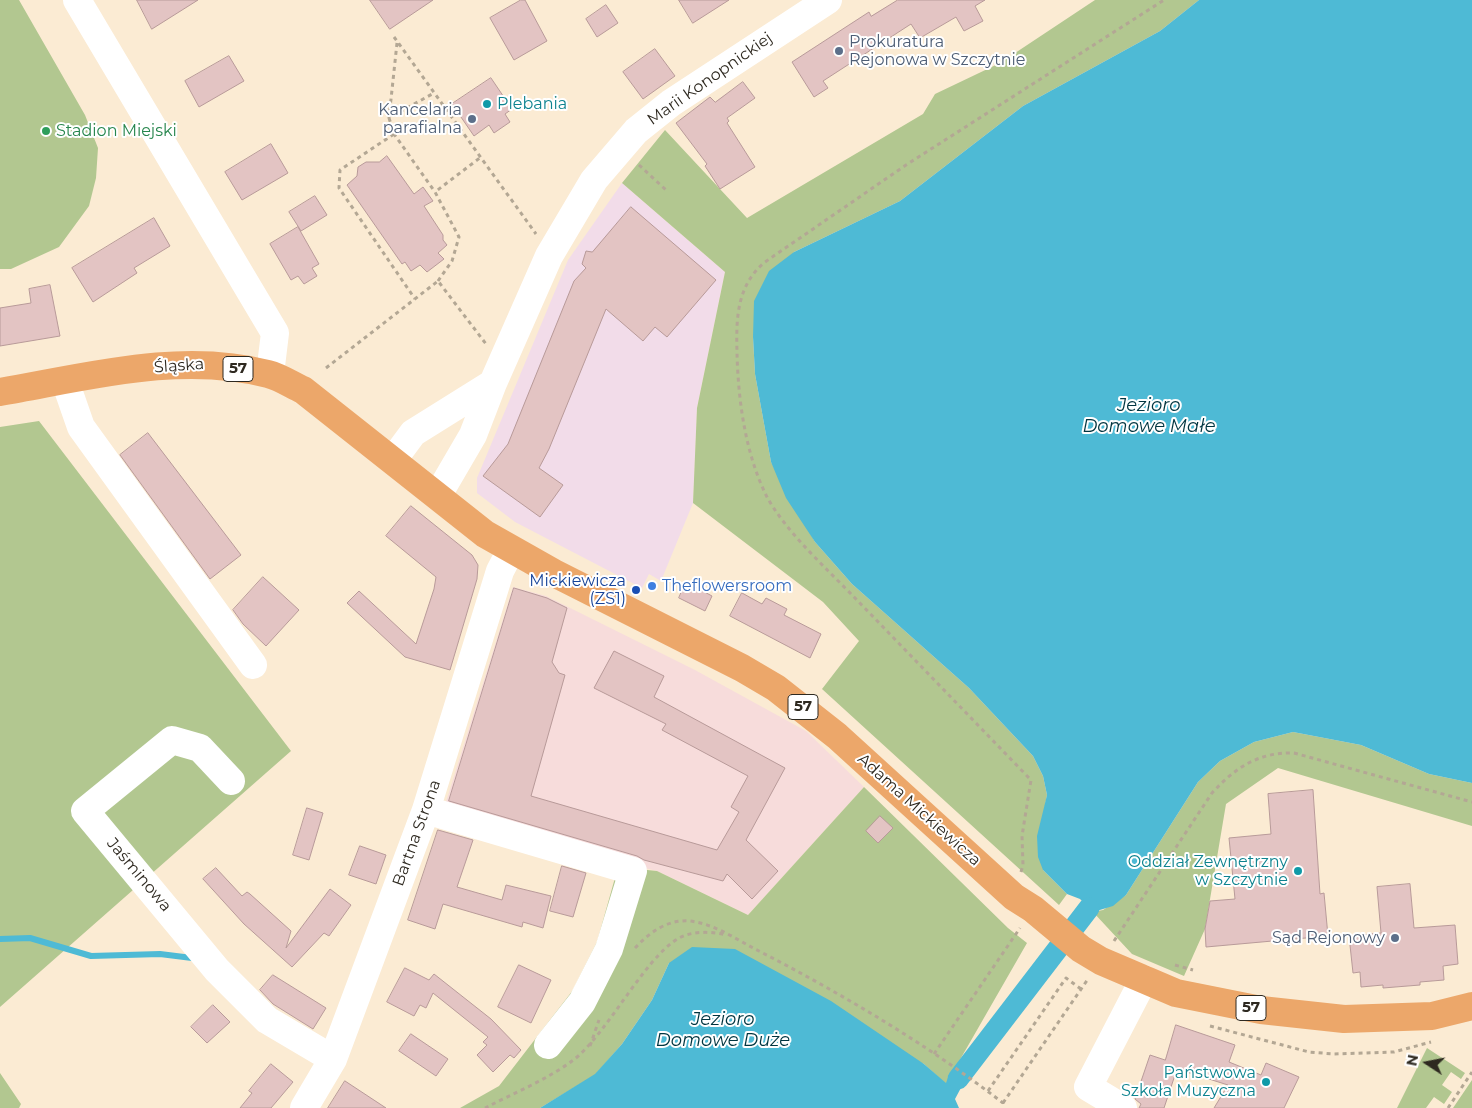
<!DOCTYPE html>
<meta charset="utf-8">
<style>
body{margin:0}
#map{position:relative;width:1472px;height:1108px;overflow:hidden;background:#fbebd3;font-family:Montserrat,sans-serif}
canvas{display:block}
.north{position:absolute;left:1402px;top:1038px;width:50px;height:50px;-webkit-text-stroke:4px #fff;paint-order:stroke;rotate:281deg;font-size:14px;font-weight:700;line-height:20px;text-align:center;color:#2e2920}
.north::after{content:'';display:block;margin:auto;width:18px;height:22px;background:#2e2920;clip-path:polygon(50% 0,100% 100%,50% 72%,0 100%)}
</style>
<div id="map">
<canvas width="1472" height="1108"></canvas>
<div class="north">N</div>
</div>
<script>
const g = document.querySelector('canvas').getContext('2d');
g.lineJoin = 'round';
function fill(path, color) {
  g.fillStyle = color;
  g.fill(path, 'evenodd');
}
function stroke(path, color, width, dash) {
  g.strokeStyle = color;
  g.lineWidth = width;
  g.lineCap = dash ? 'butt' : 'round';
  g.setLineDash(dash || []);
  g.stroke(path);
}
function write(font, color, halo, rows, align = 'center') {
  g.font = font + ' Montserrat,sans-serif';
  g.lineWidth = 4;
  g.setLineDash([]);
  g.textBaseline = 'middle';
  g.strokeStyle = halo;
  g.fillStyle = color;
  for (const [text, x, y, turn = 0] of rows) {
    g.save();
    g.translate(x, y);
    g.rotate((+turn || 0) * Math.PI / 180);
    g.textAlign = isNaN(turn) ? turn : align;
    if (halo) g.strokeText(text, 0, 0);
    g.fillText(text, 0, 0);
    g.restore();
  }
}
fill(new Path2D(`
 M 513,587 L 546,596 L 695,670 L 806,731 L 864,787 L 748,915 L 657,871 L 441,818 Z`), '#f7dcdb');
fill(new Path2D(`
 M 622,183 L 725,272 L 697,408 L 693,503 L 661,581 L 649,574 L 642,588 L 515,522 L 477,493 L 477,478 L 568,260 Z`), '#f2dce9');
fill(new Path2D(`
 M 0,0 L 19,0 L 85,115 L 98,148 L 96,178 L 89,206 L 59,247 L 11,269 L 0,269 Z
 M 1095,0 L 1199,0 L 1160,31 L 1023,106 L 900,201 L 794,252 L 753,337 L 755,374 L 771,462 L 815,542 L 852,584 L 969,688 L 1033,756 L 1043,776 L 1047,795 L 1044,811 L 1043,870 L 1067,894 L 1059,905 L 822,689 L 859,641 L 823,602 L 693,503 L 697,408 L 725,272 L 622,183 L 665,130 L 747,218 L 923,114 L 935,94 L 1000,63 Z
 M 39,421 L 291,751 L 0,1007 L 0,427 Z
 M 1293,732 L 1361,745 L 1429,774 L 1472,783 L 1472,826 L 1278,768 L 1226,804 L 1205,929 L 1184,976 L 1132,954 L 1093,912 L 1103,910 L 1126,895 L 1198,782 L 1220,761 L 1254,742 Z
 M 864,787 L 1008,928 L 1027,943 L 946,1084 L 924,1064 L 669,963 L 652,1000 L 622,1044 L 595,1075 L 540,1108 L 460,1108 L 499,1086 L 573,990 L 597,942 L 618,867 L 657,871 L 748,915 Z
 M 1427,1048 L 1465,1073 L 1461,1079 L 1451,1072 L 1442,1085 L 1452,1092 L 1444,1104 L 1434,1097 L 1426,1108 L 1397,1108 Z
 M 0,1073 L 21,1104 L 19,1108 L 0,1108 Z
 M 1472,1080 L 1472,1108 L 1453,1108 Z`), '#b2c790');
fill(new Path2D(`
 M 1199,0 L 1472,0 L 1472,783 L 1429,774 L 1361,745 L 1293,732 L 1254,742 L 1220,761 L 1198,782 L 1126,895 L 1113,906 L 1093,912 L 1080,899 L 1067,894 L 1043,870 L 1038,857 L 1037,836 L 1047,795 L 1043,776 L 1033,756 L 969,688 L 852,584 L 815,542 L 786,498 L 771,462 L 755,374 L 753,337 L 754,301 L 769,271 L 794,252 L 900,201 L 1023,106 L 1160,31 Z
 M 692,947 L 735,949 L 831,1001 L 924,1064 L 946,1083 L 949,1075 L 963,1084 L 955,1099 L 959,1108 L 540,1108 L 595,1074 L 622,1044 L 652,1000 L 669,963 Z`), '#4ebad5');
stroke(new Path2D(`
 M 0,939 L 30,938 L 91,956 L 160,954 L 192,958`), '#4ebad5', 6);
stroke(new Path2D(`
 M 958,1079 L 1089,908`), '#4ebad5', 21);
const building = new Path2D(`
 M 137,0 L 198,0 L 152,29 Z
 M 370,0 L 433,0 L 390,29 Z
 M 521,0 L 525,0 L 547,41 L 514,60 L 490,18 Z
 M 679,0 L 729,0 L 693,23 Z
 M 898,0 L 985,0 L 975,6 L 983,21 L 964,31 L 956,17 L 920,38 L 911,24 L 823,81 L 828,88 L 814,97 L 792,62 L 869,12 L 871,16 Z
 M 606,5 L 618,23 L 597,37 L 586,19 Z
 M 655,49 L 675,76 L 643,99 L 623,72 Z
 M 229,56 L 244,81 L 199,107 L 185,81 Z
 M 491,78 L 512,109 L 505,114 L 510,122 L 494,133 L 489,125 L 474,136 L 452,104 Z
 M 743,82 L 755,98 L 727,118 L 729,121 L 727,123 L 755,167 L 720,189 L 705,166 L 707,164 L 676,123 L 710,97 L 715,102 Z
 M 271,144 L 288,173 L 242,200 L 225,172 Z
 M 387,156 L 414,194 L 423,187 L 433,201 L 424,206 L 443,235 L 443,240 L 447,245 L 438,253 L 444,259 L 427,272 L 420,265 L 411,271 L 405,262 L 402,264 L 347,185 L 357,176 L 358,167 L 366,162 L 379,162 Z
 M 315,196 L 327,215 L 301,231 L 289,212 Z
 M 631,207 L 716,280 L 667,337 L 655,327 L 643,341 L 606,309 L 549,449 L 539,468 L 563,485 L 540,517 L 483,476 L 508,444 L 574,281 L 586,268 L 582,264 L 586,251 L 592,252 Z
 M 154,218 L 170,246 L 134,268 L 137,273 L 93,302 L 72,268 Z
 M 298,227 L 319,264 L 312,268 L 317,276 L 304,284 L 298,276 L 291,280 L 270,244 Z
 M 50,285 L 60,336 L 0,346 L 0,308 L 31,303 L 29,289 Z
 M 148,433 L 241,555 L 210,579 L 120,455 Z
 M 411,506 L 472,555 L 478,565 L 477,579 L 450,670 L 405,657 L 347,603 L 359,591 L 416,644 L 434,589 L 436,577 L 386,536 Z
 M 263,577 L 299,610 L 266,646 L 243,624 L 233,610 Z
 M 686,582 L 712,596 L 705,611 L 679,598 Z
 M 514,588 L 547,598 L 567,608 L 552,662 L 559,673 L 565,675 L 531,796 L 717,850 L 739,812 L 731,807 L 748,776 L 662,730 L 666,724 L 594,688 L 614,651 L 664,676 L 654,697 L 785,768 L 746,840 L 778,871 L 752,899 L 727,874 L 723,881 L 644,860 L 637,856 L 449,801 Z
 M 742,593 L 762,604 L 766,598 L 787,609 L 784,615 L 821,634 L 810,658 L 730,616 Z
 M 1313,790 L 1320,894 L 1324,893 L 1328,936 L 1206,947 L 1205,929 L 1210,901 L 1235,899 L 1229,838 L 1271,834 L 1268,794 Z
 M 307,808 L 323,813 L 309,860 L 293,855 Z
 M 880,816 L 893,828 L 878,843 L 866,831 Z
 M 438,830 L 473,840 L 457,887 L 502,900 L 506,885 L 551,896 L 543,928 L 523,922 L 522,927 L 443,904 L 435,929 L 408,920 Z
 M 360,846 L 386,855 L 376,884 L 349,875 Z
 M 562,866 L 586,873 L 573,917 L 550,911 Z
 M 216,868 L 242,896 L 247,892 L 250,894 L 291,931 L 286,948 L 330,889 L 351,905 L 329,936 L 324,933 L 292,967 L 244,924 L 203,879 Z
 M 1410,884 L 1414,928 L 1455,925 L 1458,964 L 1443,966 L 1444,980 L 1420,982 L 1420,985 L 1383,988 L 1383,985 L 1361,987 L 1360,972 L 1353,973 L 1349,936 L 1381,933 L 1377,887 Z
 M 519,965 L 551,980 L 531,1023 L 498,1007 Z
 M 405,968 L 429,980 L 434,974 L 491,1019 L 521,1050 L 514,1058 L 510,1055 L 493,1072 L 477,1055 L 487,1045 L 483,1042 L 488,1037 L 433,993 L 426,1008 L 420,1005 L 414,1016 L 387,1002 Z
 M 273,975 L 326,1008 L 313,1029 L 273,1004 L 260,990 Z
 M 213,1005 L 230,1022 L 207,1043 L 191,1027 Z
 M 1176,1025 L 1235,1045 L 1229,1062 L 1261,1075 L 1266,1063 L 1299,1077 L 1284,1108 L 1214,1108 L 1228,1085 L 1177,1069 L 1164,1108 L 1139,1108 L 1141,1104 L 1135,1099 L 1150,1055 L 1165,1060 Z
 M 411,1034 L 448,1059 L 436,1076 L 399,1051 Z
 M 271,1064 L 293,1082 L 271,1108 L 240,1108 L 252,1093 L 249,1091 Z
 M 345,1081 L 386,1108 L 328,1108 Z`);
fill(building, '#e3c4c3');
stroke(building, '#b89a99', 1);
stroke(new Path2D(`
 M 394,37 L 536,234
 M 397,43 L 389,118 L 434,93
 M 389,118 L 394,134 L 435,192
 M 394,134 L 340,170 L 339,188 L 415,299
 M 639,165 L 666,190
 M 438,281 L 452,261 L 459,237 L 435,192 L 481,157
 M 326,368 L 438,281 L 486,344
 M 1021,872 L 1023,865 L 1022,836 L 1031,780 C 972,719 914,659 855,598 C 827,569 784,530 766,495 C 745,452 738,399 737,352 C 736,318 737,285 765,262 L 906,165 L 1164,0
 M 1114,941 L 1212,793 C 1235,768 1258,752 1294,753 L 1472,802
 M 635,948 C 650,932 668,919 690,921 C 715,924 737,940 759,951 C 844,995 928,1045 1003,1103 L 1003,1108
 M 1175,965 L 1193,970
 M 1210,1026 L 1309,1052 L 1334,1054 L 1394,1052 L 1431,1042
 M 590,1046 L 599,1020
 M 934,1054 L 1020,928
 M 988,1091 L 1066,978 L 1081,989
 M 1003,1103 L 1088,979
 M 485,1108 C 512,1094 548,1079 572,1061 C 608,1035 650,946 686,935 C 699,931 714,932 727,935
 M 1448,1108 L 1472,1072`), '#b3a794', 3, [4, 4]);
stroke(new Path2D(`
 M 77,0 L 275,333 L 270,374
 M 65,381 L 81,427 L 253,665
 M 393,460 L 413,433 L 493,383
 M 438,495 L 473,435 L 493,383 L 549,256 L 594,180 L 636,131 L 671,103 L 828,0
 M 231,781 L 200,748 L 172,740 L 85,811 L 217,970 L 267,1020 L 333,1059
 M 426,810 L 633,871 L 609,949 L 582,1002 L 548,1045
 M 304,1108 L 333,1059 L 426,810 L 500,571 L 511,550
 M 1123,1108 L 1088,1087 L 1144,979`), '#fff', 28);
stroke(new Path2D(`
 M 0,392 C 87,377 181,351 268,374 C 280,377 292,385 303,390 L 485,534 L 554,573 L 742,668 L 776,688 L 837,736 L 1014,897 L 1033,909 L 1081,949 L 1101,961 L 1176,993 L 1261,1010 L 1344,1019 L 1432,1016 L 1472,1006`), '#eca76a', 28);
for (const [x, y, r, color] of [
 [839,51,5,"#5c6f8a"],
 [487,104,5,"#0f9aa8"],
 [472,119,5,"#5c6f8a"],
 [46,131,5,"#2e9e5b"],
 [652,586,5,"#3f7fe0"],
 [636,590,5,"#1a4fb4"],
 [1298,871,5,"#0f9aa8"],
 [1395,938,5,"#5c6f8a"],
 [1266,1082,5,"#0f9aa8"]
]) {
  const dot = new Path2D();
  dot.arc(x, y, r, 0, 2 * Math.PI);
  g.fillStyle = color;
  g.fill(dot);
  stroke(dot, '#fff', 2);
}
for (const [x, y, w] of [
 [238,369,30],
 [803,707,30],
 [1251,1008,30]
]) {
  const box = new Path2D();
  box.roundRect(x - w / 2, y - 12.5, w, 25, 4);
  g.fillStyle = '#fff';
  g.fill(box);
  stroke(box, '#2e2920', 1);
}
write('bold 15px', '#2e2920', null, [
 ["57",238,369],
 ["57",803,707],
 ["57",1251,1008]
]);
write('16px', '#4e5e75', '#fff', [
 ["Prokuratura",849,42,"left"],
 ["Rejonowa w Szczytnie",849,60,"left"],
 ["Kancelaria",462,110],
 ["parafialna",462,128],
 ["Sąd Rejonowy",1385,938]
], 'right');
write('16px', '#2e2920', '#fff', [
 ["Marii Konopnickiej",710,79,-35],
 ["Śląska",179,366,-4],
 ["Adama Mickiewicza",919,810,42],
 ["Bartna Strona",417,833,-70],
 ["Jaśminowa",139,875,50]
]);
write('16px', '#0d838f', '#fff', [
 ["Plebania",497,104,"left"],
 ["Oddział Zewnętrzny",1288,862],
 ["w Szczytnie",1288,880],
 ["Państwowa",1256,1073],
 ["Szkoła Muzyczna",1256,1091]
], 'right');
write('16px', '#27864d', '#fff', [
 ["Stadion Miejski",56,131]
], 'left');
write('16px', '#164399', '#fff', [
 ["Mickiewicza",626,581],
 ["(ZS1)",626,599]
], 'right');
write('16px', '#366cbe', '#fff', [
 ["Theflowersroom",662,586]
], 'left');
write('italic 18px', '#003540', '#fff', [
 ["Jezioro",1149,406],
 ["Domowe Małe",1149,427],
 ["Jezioro",723,1020],
 ["Domowe Duże",723,1041]
]);
</script>
